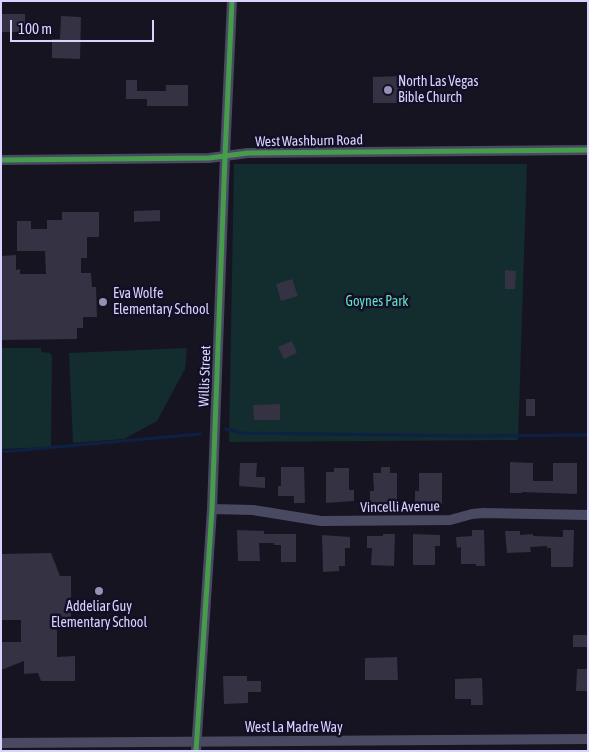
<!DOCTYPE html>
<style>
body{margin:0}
#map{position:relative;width:589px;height:752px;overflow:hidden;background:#161421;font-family:"Asap Condensed",sans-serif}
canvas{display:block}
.frame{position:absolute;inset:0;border:2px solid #d9d4ff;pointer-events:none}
.scale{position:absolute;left:10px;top:20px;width:144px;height:22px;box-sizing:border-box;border:2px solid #d9d4ff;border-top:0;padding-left:6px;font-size:15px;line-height:18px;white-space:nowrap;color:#d9d4ff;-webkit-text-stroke:4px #130f26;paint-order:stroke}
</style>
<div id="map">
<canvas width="589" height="752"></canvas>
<div class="frame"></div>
<div class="scale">100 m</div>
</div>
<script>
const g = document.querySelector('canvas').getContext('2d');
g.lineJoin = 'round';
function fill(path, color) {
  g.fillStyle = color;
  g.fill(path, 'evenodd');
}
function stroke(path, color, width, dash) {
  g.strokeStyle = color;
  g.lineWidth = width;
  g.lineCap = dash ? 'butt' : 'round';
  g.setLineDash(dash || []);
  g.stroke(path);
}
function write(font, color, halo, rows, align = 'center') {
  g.font = font + ' "Asap Condensed",sans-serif';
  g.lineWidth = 5;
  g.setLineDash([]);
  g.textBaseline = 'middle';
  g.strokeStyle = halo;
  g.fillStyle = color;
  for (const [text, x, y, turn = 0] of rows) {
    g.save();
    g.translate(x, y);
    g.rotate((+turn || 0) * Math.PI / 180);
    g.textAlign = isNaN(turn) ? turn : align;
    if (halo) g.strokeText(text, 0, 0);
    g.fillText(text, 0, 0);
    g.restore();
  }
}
fill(new Path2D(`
 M 234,164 L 527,164 L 518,440 L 229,442 Z
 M 1,348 L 41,348 L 41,352 L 50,353 L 52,356 L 51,447 L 1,449 Z
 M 187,348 L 185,369 L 157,421 L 124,439 L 73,443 L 69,353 Z`), '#132c2d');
stroke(new Path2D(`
 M 226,429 L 242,433 L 468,436 L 588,435
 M 1,452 L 200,434`), '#0d2144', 3);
fill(new Path2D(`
 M 1,14 L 25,14 L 25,32 L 1,32 Z
 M 61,16 L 81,17 L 80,59 L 52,58 L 52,39 L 60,39 Z
 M 403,76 L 404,103 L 373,103 L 373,77 Z
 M 126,80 L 137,80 L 137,91 L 166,91 L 166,85 L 188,85 L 188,106 L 147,106 L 147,99 L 126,99 Z
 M 160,210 L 160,221 L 134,222 L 134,211 Z
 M 62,212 L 99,212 L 99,237 L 87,237 L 87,258 L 81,258 L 81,273 L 91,273 L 92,287 L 96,287 L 97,317 L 83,317 L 83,328 L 77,328 L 77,339 L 1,340 L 1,256 L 16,255 L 16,270 L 20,269 L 20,274 L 46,274 L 45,251 L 17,251 L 17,221 L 31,221 L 31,229 L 47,229 L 47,220 L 62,220 Z
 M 505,270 L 516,271 L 515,289 L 505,289 Z
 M 292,279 L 298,296 L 281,301 L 276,284 Z
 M 292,341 L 297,353 L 284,359 L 278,347 Z
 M 526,399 L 535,399 L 535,416 L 526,416 Z
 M 280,404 L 280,420 L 254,420 L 253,405 Z
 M 510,462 L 533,463 L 533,481 L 553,481 L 553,463 L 577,463 L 577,494 L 522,492 L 522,493 L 510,493 Z
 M 240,463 L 257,463 L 256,477 L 265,477 L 265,488 L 239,486 Z
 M 281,467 L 304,467 L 305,503 L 294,503 L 294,496 L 278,496 L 278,486 L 281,486 Z
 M 381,467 L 390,467 L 390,473 L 397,473 L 397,504 L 386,504 L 386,502 L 370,503 L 370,491 L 374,491 L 373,473 L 381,473 Z
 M 334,468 L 349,468 L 349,490 L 354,490 L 354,501 L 326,503 L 326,472 L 334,472 Z
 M 419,473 L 442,473 L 442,504 L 415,502 L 415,491 L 419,491 Z
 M 237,530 L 264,531 L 264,534 L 296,534 L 296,562 L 281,562 L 281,545 L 274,545 L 274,543 L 259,543 L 260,561 L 238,561 Z
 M 472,530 L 484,530 L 485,566 L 476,566 L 476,564 L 461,564 L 461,547 L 457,548 L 456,537 L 472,536 Z
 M 563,530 L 574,530 L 573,567 L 551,567 L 551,548 L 547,548 L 547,546 L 530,547 L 531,552 L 507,553 L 505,531 L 520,531 L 520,535 L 533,534 L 533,536 L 563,537 Z
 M 383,534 L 395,534 L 394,566 L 371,565 L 372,548 L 367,548 L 367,536 L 383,536 Z
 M 413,534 L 440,535 L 440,546 L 435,546 L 435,565 L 413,565 Z
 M 322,535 L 350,537 L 350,548 L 345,548 L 345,566 L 339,566 L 339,571 L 323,572 Z
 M 51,553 L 60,576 L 71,576 L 71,620 L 57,621 L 57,657 L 75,656 L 75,681 L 41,681 L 38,673 L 24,674 L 24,661 L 1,670 L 1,642 L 21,642 L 21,620 L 1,620 L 1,554 Z
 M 573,635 L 588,635 L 588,647 L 573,647 Z
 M 397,657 L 398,680 L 365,680 L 365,658 Z
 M 577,669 L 588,669 L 588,691 L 576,691 Z
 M 223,676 L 247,676 L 247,681 L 261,681 L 261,692 L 248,692 L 248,703 L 224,704 Z
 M 482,678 L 483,705 L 471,705 L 471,699 L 455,699 L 455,679 Z`), '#343243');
stroke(new Path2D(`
 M 1,160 L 209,158 L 248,153 L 588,150
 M 212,509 L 253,510 L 321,521 L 450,520 L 472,514 L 483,513 L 588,515
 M 1,743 L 588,739
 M 196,751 L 212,509 L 225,156 L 232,1`), '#4a4962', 10);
stroke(new Path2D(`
 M 1,160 L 209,158 L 248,153 L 588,150
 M 196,751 L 212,509 L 225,156 L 232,1`), '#469c4c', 5);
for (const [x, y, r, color] of [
 [388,90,5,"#9591b1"],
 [103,302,5,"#9591b1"],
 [99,591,5,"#9591b1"]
]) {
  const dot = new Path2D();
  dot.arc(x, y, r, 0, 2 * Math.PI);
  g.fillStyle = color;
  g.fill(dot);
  stroke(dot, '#130f26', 2);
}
write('14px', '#d9d4ff', '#130f26', [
 ["North Las Vegas",398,82],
 ["Bible Church",398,98],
 ["Eva Wolfe",113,294],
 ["Elementary School",113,310],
 ["Addeliar Guy",99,607,"center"],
 ["Elementary School",99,623,"center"]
], 'left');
write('14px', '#d9d4ff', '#130f26', [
 ["West Washburn Road",309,141,-1],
 ["Willis Street",205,376,-88],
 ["Vincelli Avenue",400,507,-1],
 ["West La Madre Way",294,728]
]);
write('14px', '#5fe0c0', '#130f26', [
 ["Goynes Park",377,302]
]);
</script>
